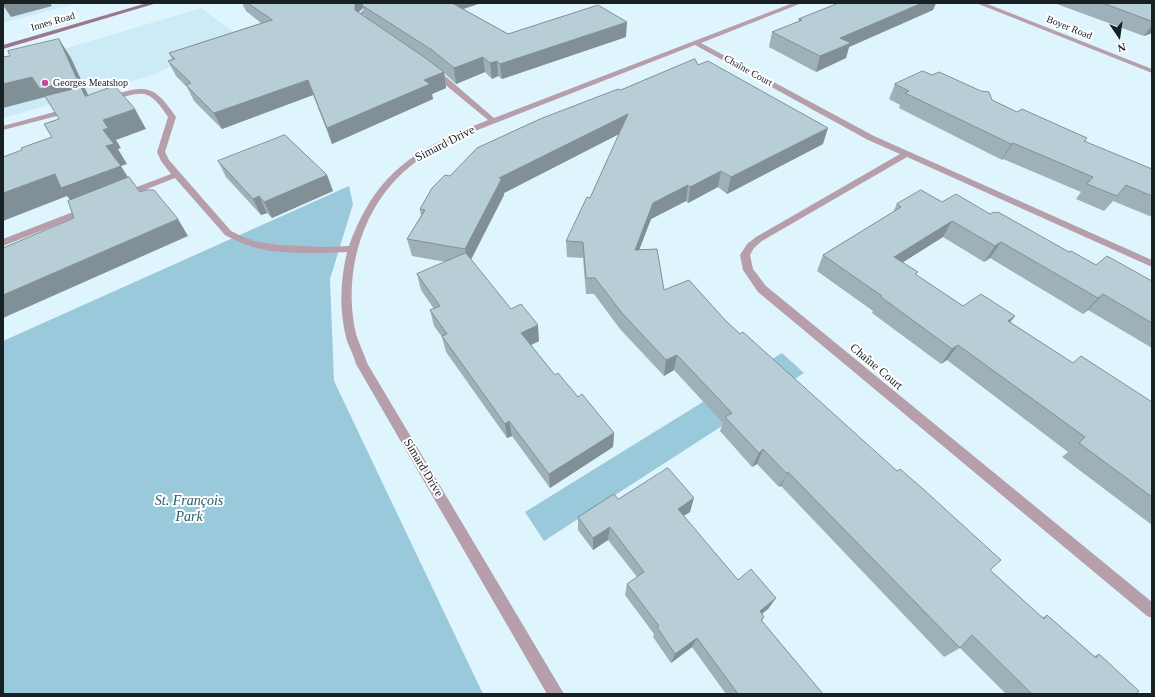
<!DOCTYPE html>
<meta charset="utf-8">
<style>
body{margin:0}
#map{position:relative;width:1155px;height:697px;overflow:hidden;background:#dff5fe;font-family:"Times New Roman",serif}
canvas{display:block}
.frame{position:absolute;inset:0;border:4px solid #172023;pointer-events:none}
.north{position:absolute;left:1099px;top:16px;width:40px;height:40px;-webkit-text-stroke:3px #fefefe;paint-order:stroke;rotate:167deg;font-size:11px;font-weight:700;line-height:16px;text-align:center;color:#172023}
.north::after{content:'';display:block;margin:auto;width:14px;height:18px;background:#172023;clip-path:polygon(50% 0,100% 100%,50% 72%,0 100%)}
</style>
<div id="map">
<canvas width="1155" height="697"></canvas>
<div class="frame"></div>
<div class="north">N</div>
</div>
<script>
const g = document.querySelector('canvas').getContext('2d');
g.lineJoin = 'round';
function fill(path, color) {
  g.fillStyle = color;
  g.fill(path, 'evenodd');
}
function stroke(path, color, width, dash) {
  g.strokeStyle = color;
  g.lineWidth = width;
  g.lineCap = dash ? 'butt' : 'round';
  g.setLineDash(dash || []);
  g.stroke(path);
}
function write(font, color, halo, rows, align = 'center') {
  g.font = font + ' "Times New Roman",serif';
  g.lineWidth = 4;
  g.setLineDash([]);
  g.textBaseline = 'middle';
  g.strokeStyle = halo;
  g.fillStyle = color;
  for (const [text, x, y, turn = 0] of rows) {
    g.save();
    g.translate(x, y);
    g.rotate((+turn || 0) * Math.PI / 180);
    g.textAlign = isNaN(turn) ? turn : align;
    if (halo) g.strokeText(text, 0, 0);
    g.fillText(text, 0, 0);
    g.restore();
  }
}
fill(new Path2D(`
 M 3,3 L 78,3 L 3,23 Z
 M 201,8 L 247,42 L 172,66 L 150,76 L 3,118 L 3,67 Z`), '#ccebf7');
fill(new Path2D(`
 M 349,186 L 353,204 L 330,279 L 334,381 L 483,694 L 3,694 L 3,341 Z
 M 782,353 L 804,373 L 544,541 L 525,512 Z`), '#9ac9dc');
fill(new Path2D(`
 M 377,3 L 385,3 L 369,10 L 364,15 L 365,22 L 369,26 L 364,27 L 359,23 L 358,15 L 365,8 Z
 M 793,3 L 802,3 L 701,43 L 874,136 L 1152,260 L 1152,267 L 907,157 L 762,241 L 754,248 L 750,255 L 753,269 L 766,286 L 1152,602 L 1152,618 L 1147,616 L 758,292 L 743,270 L 740,255 L 747,244 L 756,237 L 900,154 L 868,140 L 695,45 L 475,131 C 454,140 431,150 413,164 C 362,203 342,273 356,334 C 359,344 364,353 367,363 L 564,694 L 547,694 L 356,364 C 354,356 350,349 347,341 C 339,312 340,282 347,252 C 322,253 277,255 253,247 C 244,244 234,240 225,235 L 175,178 L 127,197 L 121,197 L 120,195 L 121,193 L 171,174 L 161,161 L 157,152 L 168,117 C 147,85 142,93 109,101 L 105,99 L 106,97 C 144,86 152,81 176,117 L 165,152 L 169,160 L 231,231 L 241,236 L 257,242 L 280,245 L 324,247 L 349,246 C 377,170 416,149 488,120 L 431,73 L 431,69 L 437,69 L 494,118 Z
 M 976,3 L 985,3 L 1152,69 L 1152,73 Z
 M 69,108 L 73,110 L 72,112 L 3,130 L 3,126 Z
 M 86,207 L 91,210 L 89,212 L 3,246 L 3,239 Z`), '#b79eab');
fill(new Path2D(`
 M 147,3 L 157,3 L 3,49 L 3,45 Z`), '#997689');
fill(new Path2D(`
 M 242,3 L 481,3 L 463,9 L 508,34 L 626,37 L 502,79 L 498,76 L 492,79 L 485,72 L 456,84 L 444,73 L 446,88 L 432,94 L 433,99 L 332,144 L 313,95 L 222,129 L 194,101 L 187,87 L 176,76 L 168,61 L 172,59 L 169,53 L 261,23 L 246,11 ZM 363,8 L 365,17 L 358,12 Z
 M 839,3 L 936,3 L 933,10 L 849,47 L 846,58 L 816,72 L 769,47 L 772,32 L 799,22 L 799,19 Z
 M 1054,3 L 1152,3 L 1152,33 L 1144,36 Z
 M 698,65 L 823,144 L 727,194 L 718,187 L 688,203 L 686,201 L 651,219 L 639,250 L 664,290 L 725,320 L 990,570 L 1042,618 L 1047,615 L 1094,656 L 1099,654 L 1136,694 L 1006,694 L 960,648 L 944,657 L 781,486 L 779,487 L 757,464 L 752,467 L 720,431 L 723,423 L 674,370 L 664,376 L 620,329 L 594,294 L 586,294 L 583,258 L 567,257 L 566,241 L 590,198 L 619,134 L 504,193 L 504,195 L 471,260 L 511,309 L 539,341 L 531,345 L 555,375 L 614,433 L 613,447 L 550,488 L 512,436 L 507,438 L 446,352 L 442,337 L 434,326 L 430,310 L 434,309 L 421,290 L 417,274 L 446,262 L 412,256 L 407,239 L 421,216 L 420,209 L 450,176 L 620,90 Z
 M 895,84 L 992,100 L 1017,112 L 1087,138 L 1085,142 L 1152,169 L 1152,217 L 1113,201 L 1104,211 L 1076,199 L 1081,192 L 1003,159 L 1002,160 L 899,108 L 900,105 L 889,99 Z
 M 218,161 L 327,175 L 333,191 L 272,218 L 267,213 L 261,215 L 226,177 Z
 M 942,202 L 990,214 L 1096,265 L 1152,281 L 1152,348 L 1088,310 L 1083,314 L 990,258 L 984,262 L 943,237 L 903,262 L 916,275 L 963,306 L 1015,316 L 1010,322 L 1073,363 L 1152,402 L 1152,525 L 1062,457 L 1068,452 L 947,360 L 941,364 L 872,313 L 873,311 L 817,271 L 823,255 L 893,212 L 897,204 Z
 M 618,499 L 690,512 L 683,516 L 738,580 L 776,598 L 768,609 L 762,614 L 764,617 L 762,621 L 823,694 L 726,694 L 692,647 L 671,663 L 653,637 L 654,634 L 625,595 L 627,584 L 637,577 L 608,540 L 593,550 L 578,530 L 578,517 Z`), '#9eb1b8');
fill(new Path2D(`
 M 3,3 L 50,3 L 52,6 L 11,17 L 3,5 Z
 M 355,3 L 373,3 L 363,6 L 363,8 L 358,13 L 355,10 Z
 M 447,3 L 481,3 L 448,14 Z
 M 922,3 L 936,3 L 933,10 L 849,47 L 846,58 L 816,72 L 820,56 L 840,38 Z
 M 627,22 L 626,37 L 502,79 L 500,64 Z
 M 1152,25 L 1152,33 L 1144,36 Z
 M 59,39 L 71,58 L 90,99 L 45,97 L 3,108 L 3,84 Z
 M 483,57 L 485,72 L 456,84 L 454,68 Z
 M 497,61 L 498,76 L 492,79 L 490,63 Z
 M 444,72 L 446,88 L 432,94 L 433,99 L 332,144 L 327,128 L 424,80 Z
 M 308,80 L 313,95 L 222,129 L 214,113 Z
 M 135,109 L 146,129 L 116,140 L 121,148 L 118,149 L 127,164 L 121,166 L 134,187 L 77,209 L 67,196 L 3,221 L 3,193 L 106,146 L 103,130 L 103,120 Z
 M 628,114 L 627,130 L 504,193 L 504,195 L 468,265 L 465,249 L 499,178 Z
 M 828,128 L 823,144 L 727,194 L 731,177 Z
 M 1013,143 L 1003,159 L 1002,160 L 1011,144 Z
 M 721,171 L 718,187 L 688,203 L 690,187 Z
 M 327,175 L 333,191 L 272,218 L 264,202 Z
 M 688,185 L 686,201 L 651,219 L 633,266 L 635,250 L 653,203 Z
 M 259,196 L 267,213 L 261,215 L 253,199 Z
 M 178,219 L 188,236 L 3,318 L 3,295 Z
 M 952,221 L 943,237 L 886,273 L 894,257 Z
 M 1001,242 L 990,258 L 984,262 L 995,246 Z
 M 1103,294 L 1088,310 L 1083,314 L 1098,298 Z
 M 1015,316 L 1002,332 L 1008,321 Z
 M 538,325 L 539,341 L 523,349 L 521,333 Z
 M 958,345 L 947,360 L 941,364 L 952,349 Z
 M 677,355 L 674,370 L 664,376 L 666,360 Z
 M 509,421 L 512,436 L 507,438 L 505,424 Z
 M 614,433 L 613,447 L 550,488 L 549,474 Z
 M 763,449 L 757,464 L 752,467 L 759,453 Z
 M 788,472 L 781,486 L 779,487 L 787,474 Z
 M 694,498 L 690,512 L 674,522 L 678,509 Z
 M 610,527 L 608,540 L 593,550 L 593,538 Z
 M 776,598 L 768,609 L 752,621 L 760,611 Z
 M 697,638 L 692,647 L 671,663 L 675,654 Z`), '#819096');
const building = new Path2D(`
 M 248,3 L 355,3 L 355,10 L 424,57 L 444,72 L 424,80 L 430,84 L 327,128 L 308,80 L 214,113 L 186,85 L 191,83 L 168,61 L 175,59 L 169,53 L 272,20 Z
 M 362,3 L 452,3 L 508,34 L 598,5 L 627,22 L 500,64 L 497,61 L 490,63 L 483,57 L 454,68 L 432,50 L 363,6 Z
 M 839,3 L 922,3 L 840,38 L 851,43 L 820,56 L 772,32 L 802,20 L 799,19 Z
 M 1103,3 L 1152,3 L 1152,21 Z
 M 59,39 L 77,79 L 40,89 L 32,77 L 3,84 L 3,57 L 10,56 L 8,51 Z
 M 695,59 L 698,65 L 708,61 L 828,128 L 731,177 L 721,171 L 690,187 L 688,185 L 653,203 L 635,250 L 657,249 L 664,290 L 689,280 L 725,320 L 740,334 L 743,332 L 897,471 L 900,469 L 922,488 L 1001,560 L 990,570 L 1044,619 L 1047,615 L 1096,658 L 1099,654 L 1139,691 L 1136,694 L 1032,694 L 972,635 L 960,648 L 788,472 L 787,474 L 763,449 L 759,453 L 725,417 L 732,413 L 677,355 L 666,360 L 622,313 L 595,278 L 586,278 L 583,242 L 566,241 L 587,197 L 590,198 L 628,114 L 499,178 L 502,178 L 465,249 L 407,239 L 425,210 L 420,209 L 432,188 L 445,175 L 450,176 L 477,148 L 540,119 L 618,89 L 620,90 Z
 M 923,71 L 932,75 L 939,72 L 981,91 L 989,92 L 992,100 L 1017,112 L 1022,109 L 1087,138 L 1084,141 L 1152,169 L 1152,196 L 1126,185 L 1117,196 L 1087,184 L 1093,177 L 1013,143 L 1011,144 L 905,93 L 909,91 L 895,84 Z
 M 115,86 L 135,109 L 103,120 L 108,128 L 103,130 L 114,144 L 106,146 L 121,166 L 61,188 L 55,174 L 3,193 L 3,157 L 22,150 L 21,148 L 52,137 L 44,124 L 59,119 L 45,96 L 81,87 L 85,96 Z
 M 285,135 L 327,175 L 264,202 L 259,196 L 253,199 L 218,161 Z
 M 129,177 L 140,192 L 146,190 L 154,190 L 178,219 L 3,295 L 3,248 L 74,218 L 68,201 Z
 M 921,190 L 942,202 L 956,194 L 990,214 L 994,212 L 996,213 L 998,212 L 1069,252 L 1071,251 L 1096,265 L 1107,256 L 1152,281 L 1152,323 L 1103,294 L 1098,298 L 1001,242 L 995,246 L 952,221 L 894,257 L 918,272 L 915,274 L 963,306 L 981,294 L 1015,316 L 1008,321 L 1073,363 L 1081,356 L 1152,402 L 1152,497 L 1079,443 L 1085,437 L 958,345 L 952,349 L 881,297 L 882,296 L 823,255 L 901,207 L 897,204 Z
 M 466,253 L 511,309 L 521,304 L 538,325 L 521,333 L 555,375 L 558,373 L 578,397 L 582,394 L 614,433 L 549,474 L 509,421 L 505,424 L 442,336 L 447,334 L 430,310 L 440,306 L 417,274 Z
 M 668,468 L 694,498 L 678,509 L 738,580 L 751,569 L 776,598 L 760,611 L 764,617 L 761,620 L 823,694 L 738,694 L 697,638 L 675,654 L 657,627 L 659,626 L 627,584 L 644,572 L 610,527 L 593,538 L 578,517 L 614,494 L 618,499 Z`);
fill(building, '#b8ced6');
stroke(building, '#819096', 1);
for (const [x, y, r, color] of [
 [45,83,4,"#c64997"]
]) {
  const dot = new Path2D();
  dot.arc(x, y, r, 0, 2 * Math.PI);
  g.fillStyle = color;
  g.fill(dot);
  stroke(dot, '#fefefe', 1.5);
}
write('10px', '#172023', '#fefefe', [
 ["Innes Road",53,22,-16],
 ["Boyer Road",1069,28,22],
 ["Chaîne Court",748,71,29]
]);
write('10px', '#172023', '#fefefe', [
 ["Georges Meatshop",53,83]
], 'left');
write('12px', '#172023', '#fefefe', [
 ["Simard Drive",445,144,-27],
 ["Chaîne Court",876,367,40],
 ["Simard Drive",423,468,59]
]);
write('italic 14px', '#265b6d', '#fefefe', [
 ["St. François",189,501],
 ["Park",189,517]
]);
</script>
